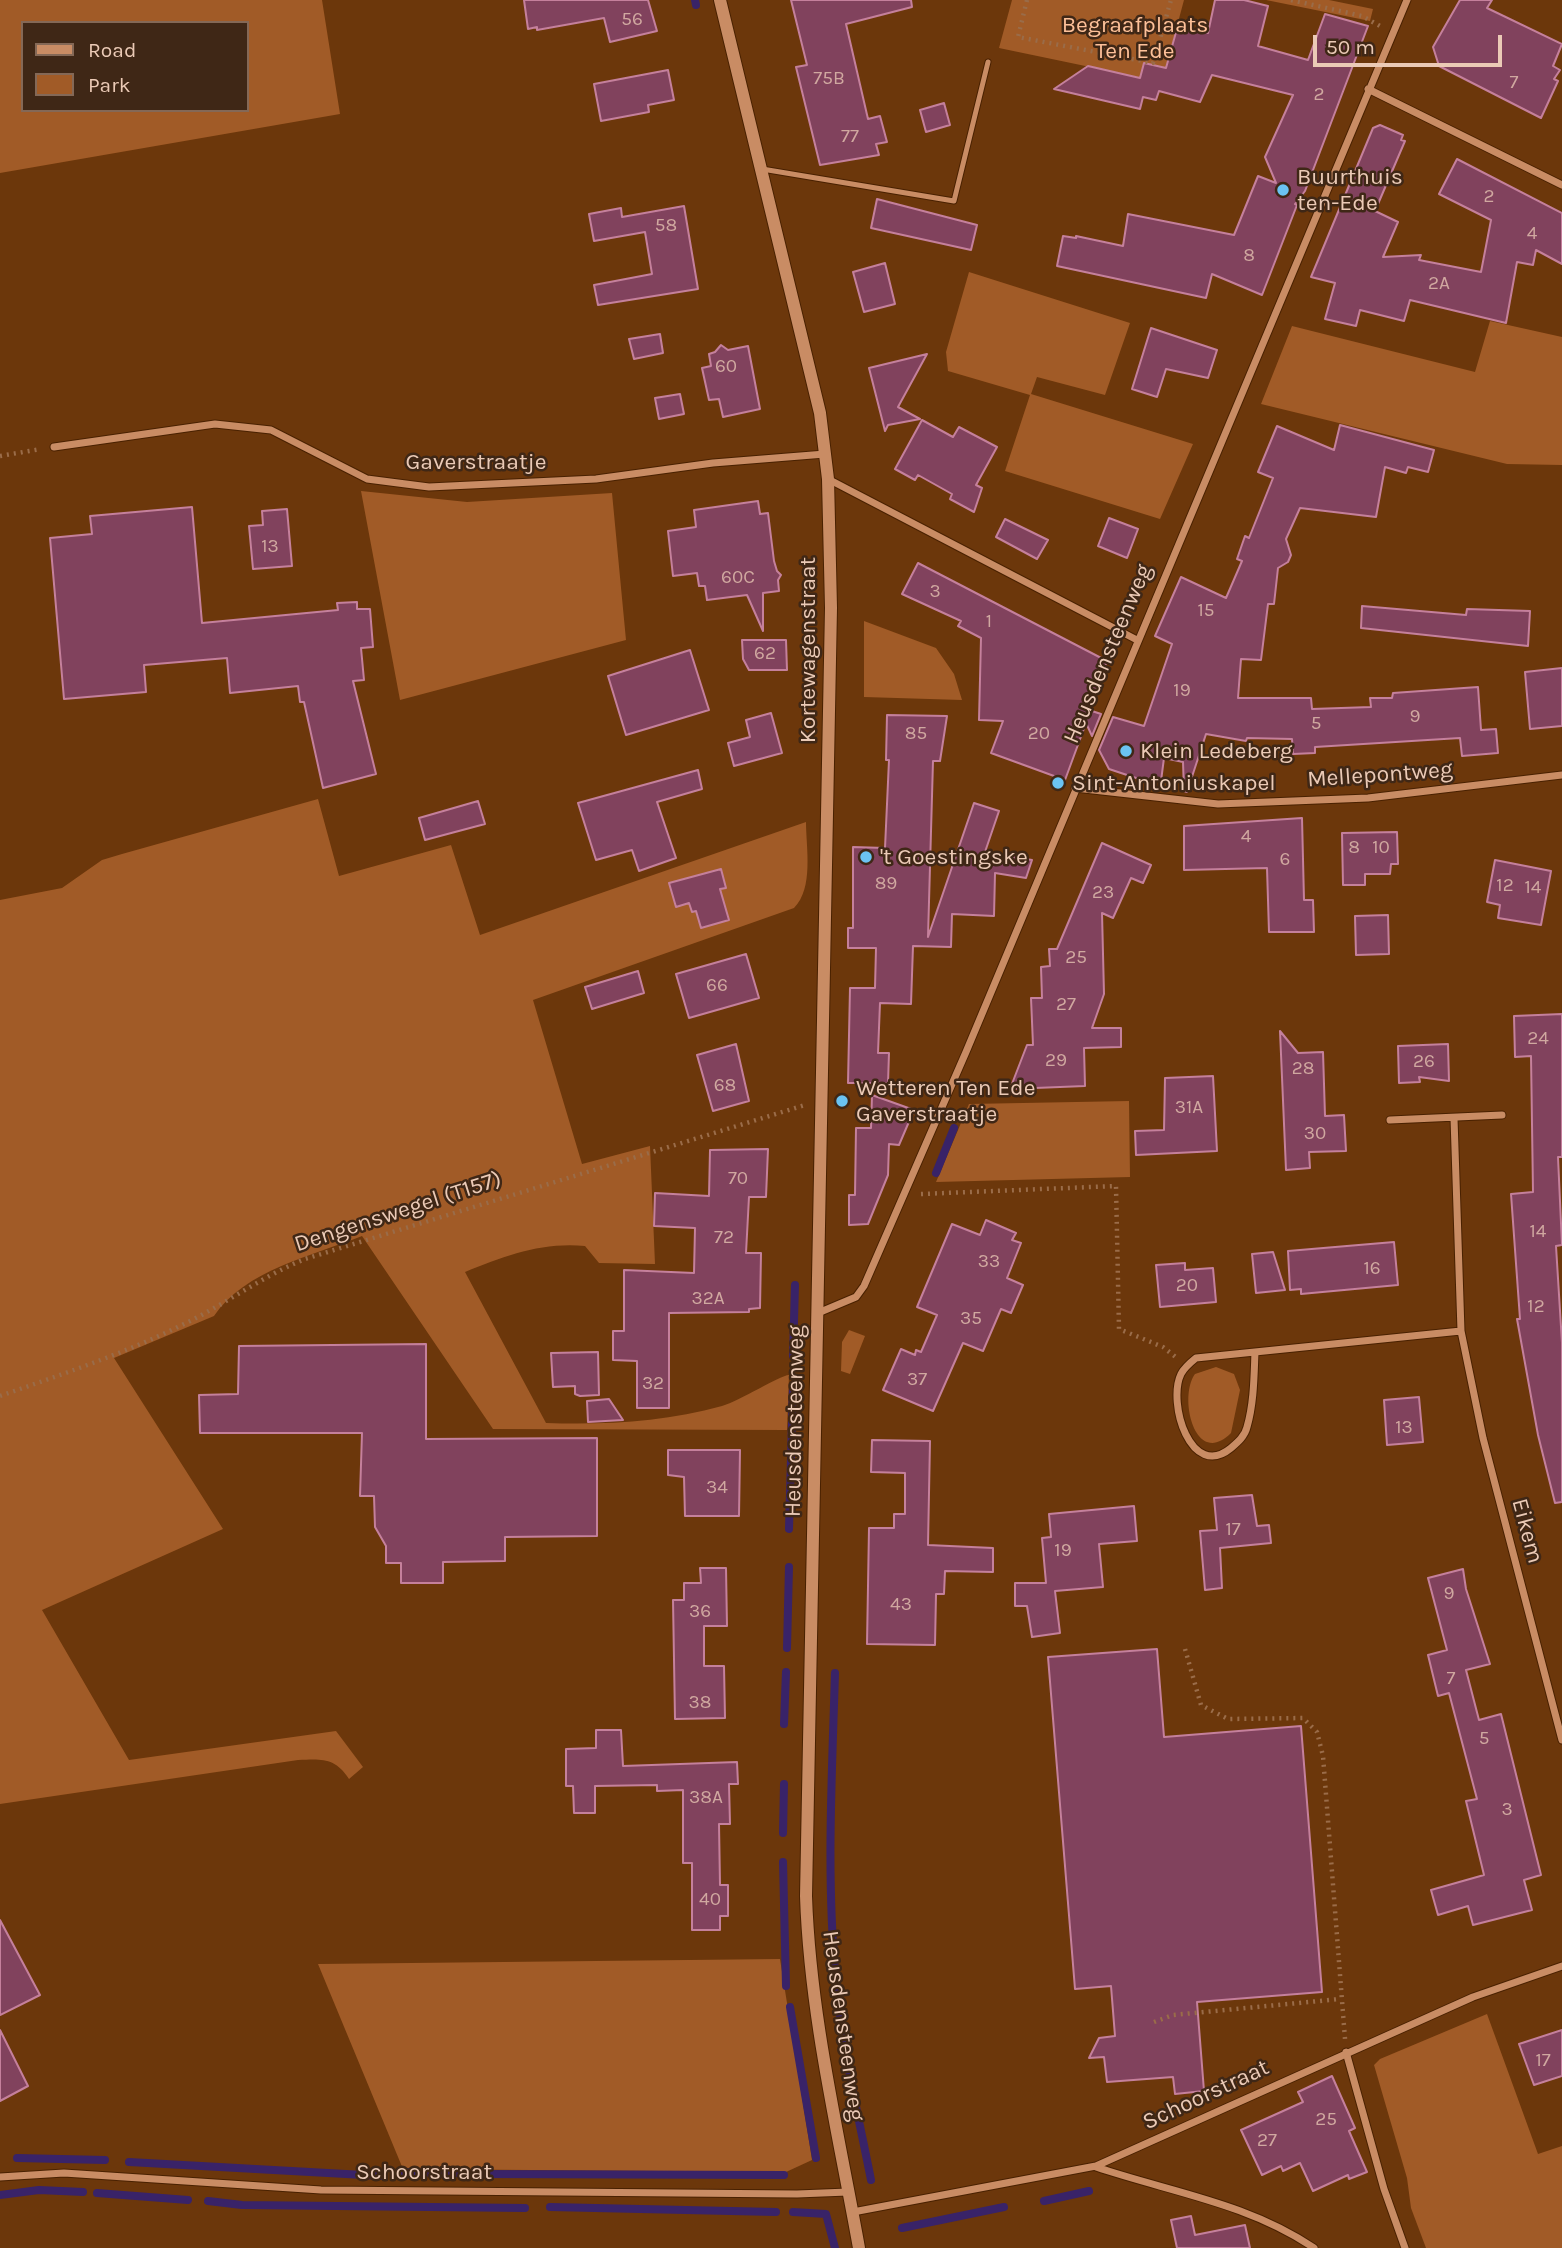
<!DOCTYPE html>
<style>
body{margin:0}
#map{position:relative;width:1562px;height:2248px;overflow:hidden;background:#6c370b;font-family:Karla,sans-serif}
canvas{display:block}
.legend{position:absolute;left:21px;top:21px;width:228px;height:91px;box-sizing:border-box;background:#3f2716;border:2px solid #846856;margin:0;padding:9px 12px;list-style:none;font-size:21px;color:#ebcab6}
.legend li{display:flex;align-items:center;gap:14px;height:35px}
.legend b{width:35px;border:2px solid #846856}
.scale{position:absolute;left:1313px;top:35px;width:189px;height:32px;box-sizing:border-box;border:4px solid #ebcab6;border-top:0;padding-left:9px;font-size:21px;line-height:24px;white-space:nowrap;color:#ebcab6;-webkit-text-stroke:5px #3f2716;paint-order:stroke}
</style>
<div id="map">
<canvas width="1562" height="2248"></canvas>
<ul class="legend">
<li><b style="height:9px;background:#c98c64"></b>Road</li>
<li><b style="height:19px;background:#a15b27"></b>Park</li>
</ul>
<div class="scale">50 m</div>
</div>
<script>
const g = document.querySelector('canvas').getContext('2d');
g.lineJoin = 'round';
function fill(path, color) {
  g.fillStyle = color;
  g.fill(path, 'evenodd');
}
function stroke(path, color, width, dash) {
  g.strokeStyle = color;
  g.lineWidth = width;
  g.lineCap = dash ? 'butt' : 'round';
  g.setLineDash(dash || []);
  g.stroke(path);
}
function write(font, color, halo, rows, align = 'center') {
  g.font = font + ' Karla,sans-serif';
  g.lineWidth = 5;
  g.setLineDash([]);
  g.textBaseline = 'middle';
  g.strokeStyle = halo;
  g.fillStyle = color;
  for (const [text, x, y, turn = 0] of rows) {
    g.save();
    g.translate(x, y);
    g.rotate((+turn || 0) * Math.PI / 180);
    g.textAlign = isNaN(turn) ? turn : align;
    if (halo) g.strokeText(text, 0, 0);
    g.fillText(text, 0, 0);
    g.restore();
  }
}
fill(new Path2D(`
 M 0,0 L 322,0 L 340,114 L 0,173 ZM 23,23 L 247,23 L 247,110 L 23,110 Z
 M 1012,0 L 1184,0 L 1162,82 L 999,48 Z
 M 1266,0 L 1329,0 L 1373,9 L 1370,21 Z
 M 969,272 L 1130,323 L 1105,395 L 1037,377 L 1031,394 L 1193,444 L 1160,519 L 1005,471 L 1030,395 L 948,371 L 946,352 Z
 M 1490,321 L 1562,337 L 1562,465 L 1507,464 L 1261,404 L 1292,326 L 1475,372 Z
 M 361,491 L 467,502 L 612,493 L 626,640 L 400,700 Z
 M 864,621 L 936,648 L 954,674 L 962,700 L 864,697 Z
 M 318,799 L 339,876 L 451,845 L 480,935 L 806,822 C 806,848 814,888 794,908 L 533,1000 L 582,1164 L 650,1146 L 655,1264 L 599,1263 L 585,1246 C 541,1242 505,1256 465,1272 L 546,1423 C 605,1425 665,1422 722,1406 C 740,1401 780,1375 789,1375 L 787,1430 L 493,1429 L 362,1236 C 312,1256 245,1270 214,1316 L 114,1358 L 223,1529 L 42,1610 L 129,1760 L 336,1731 L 363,1767 L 349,1779 C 335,1757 321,1759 298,1760 L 0,1804 L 0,900 L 62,888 L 102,860 L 122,854 Z
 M 1129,1101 L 1130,1177 L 936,1182 L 969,1104 Z
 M 849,1330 L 865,1336 L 850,1374 L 841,1371 L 842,1342 Z
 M 1216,1367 L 1234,1374 L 1240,1390 L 1231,1433 C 1195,1469 1178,1397 1195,1374 Z
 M 780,1959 L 812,2160 L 786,2172 L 403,2169 L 318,1964 Z
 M 1487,2014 L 1538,2154 L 1562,2146 L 1562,2248 L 1426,2248 L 1411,2208 L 1407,2178 L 1374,2065 L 1380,2059 Z`), '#a15b27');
stroke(new Path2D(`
 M 695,0 L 696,5
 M 936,1173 L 954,1128
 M 793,1356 L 795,1285
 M 789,1529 L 793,1387
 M 787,1648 L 789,1567
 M 835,1673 C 832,1776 826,1879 836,1981 C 842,2047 858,2114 871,2180
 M 784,1724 L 786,1672
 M 783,1833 L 784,1784
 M 783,1862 L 786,1986
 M 790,2007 L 816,2158
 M 17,2158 L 105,2160
 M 129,2162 L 382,2176
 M 404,2172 L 457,2173
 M 469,2174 L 784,2175
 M 97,2193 L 188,2200
 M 0,2195 L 39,2190 L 83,2192
 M 208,2201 L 242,2205 L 525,2208
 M 1044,2201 L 1089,2191
 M 550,2207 L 776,2212
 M 793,2212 L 826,2214 L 835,2248
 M 902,2228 L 1004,2207`), '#392368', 8);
const building = new Path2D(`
 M 524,0 L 648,0 L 657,31 L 610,42 L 604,18 L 537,30 L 537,27 L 528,29 Z
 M 791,0 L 911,0 L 912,7 L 846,24 L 868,119 L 880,116 L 887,142 L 876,144 L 879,155 L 820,165 L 796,67 L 807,65 Z
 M 1215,0 L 1244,0 L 1268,6 L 1258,46 L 1308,60 L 1325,14 L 1368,26 L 1305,191 L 1295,204 L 1297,205 L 1262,295 L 1212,274 L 1206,298 L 1057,266 L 1063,236 L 1076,238 L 1076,236 L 1123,246 L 1128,214 L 1234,235 L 1258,176 L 1276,183 L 1265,157 L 1293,95 L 1212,75 L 1200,102 L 1159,91 L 1156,100 L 1143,97 L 1140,109 L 1054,89 L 1088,66 L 1140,78 L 1144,63 L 1166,68 L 1178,25 L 1208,33 Z
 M 1460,0 L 1492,0 L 1487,8 L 1562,44 L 1553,66 L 1560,70 L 1554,79 L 1558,81 L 1541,118 L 1439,66 L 1433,47 Z
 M 668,70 L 674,100 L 648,105 L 649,112 L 601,121 L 594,84 Z
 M 944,103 L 950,125 L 926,132 L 920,110 Z
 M 1380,125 L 1403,135 L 1401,140 L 1405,141 L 1375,211 L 1398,222 L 1383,257 L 1421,255 L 1419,260 L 1481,272 L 1491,220 L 1439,194 L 1457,159 L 1562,213 L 1562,264 L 1536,250 L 1533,265 L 1517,262 L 1506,323 L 1410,300 L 1404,321 L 1360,310 L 1356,326 L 1325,319 L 1335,283 L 1311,277 L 1373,128 Z
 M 877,199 L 977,225 L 971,250 L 871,228 Z
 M 684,206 L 698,289 L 598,305 L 594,285 L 652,274 L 645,232 L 594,241 L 589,214 L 621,208 L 622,217 Z
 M 885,263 L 895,304 L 864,312 L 853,272 Z
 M 1151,328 L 1217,350 L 1208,378 L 1166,369 L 1157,397 L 1132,389 Z
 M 660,334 L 663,353 L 634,359 L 629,339 Z
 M 721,345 L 728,350 L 748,346 L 760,409 L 723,417 L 719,399 L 709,400 L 702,368 L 711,366 L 709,354 L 715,352 Z
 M 927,354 L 898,407 L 920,419 L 888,425 L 885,431 L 869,368 Z
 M 680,394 L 684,414 L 659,419 L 655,398 Z
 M 922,420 L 953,437 L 959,427 L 997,447 L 976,485 L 982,488 L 974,512 L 950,499 L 952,494 L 918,475 L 915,480 L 895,469 Z
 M 1340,425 L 1434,450 L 1428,472 L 1408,467 L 1406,473 L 1385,467 L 1376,517 L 1300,508 L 1286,539 L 1291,555 L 1288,562 L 1278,568 L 1274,604 L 1268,604 L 1261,660 L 1241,659 L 1238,698 L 1311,698 L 1312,709 L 1371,707 L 1370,698 L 1392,698 L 1393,693 L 1478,687 L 1481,730 L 1496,729 L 1498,753 L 1462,756 L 1460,738 L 1315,747 L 1315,753 L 1293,754 L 1292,739 L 1247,738 L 1246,741 L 1206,734 L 1187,792 L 1184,791 L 1183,762 L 1164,758 L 1161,781 L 1139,779 L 1109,769 L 1099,750 L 1113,717 L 1144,726 L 1172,644 L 1155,636 L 1181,577 L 1226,598 L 1242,561 L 1237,559 L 1245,536 L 1249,538 L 1273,478 L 1258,472 L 1277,426 L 1334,450 Z
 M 758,501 L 760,514 L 768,513 L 774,561 L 777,571 L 781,575 L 778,580 L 779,591 L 763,593 L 763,631 L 747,595 L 707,600 L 705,586 L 699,586 L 697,573 L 673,576 L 668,531 L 696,527 L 694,510 Z
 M 192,507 L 202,623 L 338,610 L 337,603 L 357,602 L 357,609 L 370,609 L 373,647 L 361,648 L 364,680 L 353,681 L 376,774 L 323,788 L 304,702 L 300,702 L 298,686 L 230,693 L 227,658 L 144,665 L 146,692 L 64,699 L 50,538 L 92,534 L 90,516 Z
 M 287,509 L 292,566 L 253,569 L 249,526 L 263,525 L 262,511 Z
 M 1109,518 L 1138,529 L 1127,558 L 1098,546 Z
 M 1005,519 L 1048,540 L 1037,559 L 996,537 Z
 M 918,563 L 1107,661 L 1089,710 L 1101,714 L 1092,736 L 1086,723 L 1065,780 L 991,753 L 1003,721 L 979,720 L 981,638 L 958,626 L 961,621 L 902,594 Z
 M 1362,606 L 1466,615 L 1467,609 L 1530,611 L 1528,646 L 1361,628 Z
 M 742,640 L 786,640 L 787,670 L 749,670 L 743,659 Z
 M 690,650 L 709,710 L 626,735 L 608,676 Z
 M 1562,668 L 1562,726 L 1530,729 L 1525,672 Z
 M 771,713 L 782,753 L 734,766 L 728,743 L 750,737 L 746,720 Z
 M 887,715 L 947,716 L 940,761 L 933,761 L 928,937 L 974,803 L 999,811 L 985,852 L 1032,860 L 1026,878 L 995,873 L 994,916 L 952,914 L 951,947 L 913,946 L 911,1004 L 880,1003 L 878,1053 L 889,1053 L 888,1083 L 848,1083 L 850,988 L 875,988 L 876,948 L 848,948 L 848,928 L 853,928 L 853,847 L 885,848 L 889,760 L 886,760 Z
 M 698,770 L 702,789 L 657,802 L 676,858 L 639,871 L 632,850 L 596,860 L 578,803 Z
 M 478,801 L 485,824 L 425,840 L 419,818 Z
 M 1302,818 L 1304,900 L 1313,900 L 1314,932 L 1269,932 L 1267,868 L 1184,870 L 1184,826 Z
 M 1397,832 L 1398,864 L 1391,864 L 1390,874 L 1365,874 L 1365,885 L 1343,885 L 1342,833 Z
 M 1102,843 L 1151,865 L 1143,883 L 1131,878 L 1113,918 L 1102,913 L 1104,994 L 1092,1028 L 1121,1028 L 1121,1047 L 1084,1048 L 1085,1086 L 1010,1089 L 1027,1045 L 1033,1045 L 1031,998 L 1042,998 L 1041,967 L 1050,966 L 1049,949 L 1057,949 Z
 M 1495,860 L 1551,871 L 1541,925 L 1498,918 L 1500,905 L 1487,902 Z
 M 721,869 L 726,888 L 720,889 L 729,920 L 701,928 L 696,911 L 692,912 L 689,903 L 676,907 L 669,883 Z
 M 1388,915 L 1389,954 L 1356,955 L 1355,916 Z
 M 746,954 L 759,998 L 689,1018 L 676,974 Z
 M 638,971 L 644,993 L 592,1009 L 585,987 Z
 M 1562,1014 L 1562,1157 L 1558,1157 L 1562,1245 L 1556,1246 L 1562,1343 L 1562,1502 L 1555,1503 L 1538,1435 L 1517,1319 L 1520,1319 L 1511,1194 L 1533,1192 L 1531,1056 L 1515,1057 L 1514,1016 Z
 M 1280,1031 L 1298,1053 L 1323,1052 L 1325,1116 L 1344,1115 L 1346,1151 L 1309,1152 L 1310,1168 L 1286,1170 Z
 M 736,1044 L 749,1101 L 713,1111 L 697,1055 Z
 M 1448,1044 L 1449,1081 L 1419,1077 L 1420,1082 L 1399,1083 L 1398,1046 Z
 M 1213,1076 L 1217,1151 L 1136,1155 L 1135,1131 L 1164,1130 L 1165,1078 Z
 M 872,1095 L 914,1110 L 899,1145 L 889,1144 L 888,1175 L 868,1224 L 849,1225 L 849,1195 L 855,1195 L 856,1128 L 871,1128 Z
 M 768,1149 L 766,1197 L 749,1197 L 746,1253 L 761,1253 L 760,1308 L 749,1309 L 749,1312 L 669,1313 L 669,1408 L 637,1408 L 637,1361 L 613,1360 L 613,1331 L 624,1331 L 624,1270 L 694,1273 L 695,1228 L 654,1226 L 655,1193 L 709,1196 L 710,1150 Z
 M 986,1220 L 1016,1233 L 1012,1240 L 1021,1243 L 1007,1278 L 1023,1285 L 1011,1313 L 1001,1309 L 983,1351 L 963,1343 L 933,1411 L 883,1390 L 901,1349 L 915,1355 L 916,1350 L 921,1352 L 937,1315 L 917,1307 L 952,1224 L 980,1235 Z
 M 1394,1242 L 1398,1285 L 1301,1294 L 1301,1289 L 1290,1290 L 1288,1251 Z
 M 1273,1252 L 1285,1290 L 1256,1293 L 1252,1254 Z
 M 1185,1263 L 1185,1270 L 1213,1268 L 1216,1302 L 1160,1307 L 1156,1265 Z
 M 426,1344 L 426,1439 L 597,1438 L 597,1536 L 505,1537 L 505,1561 L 443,1562 L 443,1583 L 401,1583 L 401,1563 L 386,1563 L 386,1546 L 375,1527 L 374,1496 L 360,1496 L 362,1433 L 200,1433 L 199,1395 L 238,1394 L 239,1346 Z
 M 598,1352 L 599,1395 L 580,1396 L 575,1394 L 575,1386 L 553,1387 L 551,1353 Z
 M 1419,1397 L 1423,1442 L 1387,1445 L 1384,1400 Z
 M 609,1399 L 623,1420 L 588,1422 L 587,1401 Z
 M 872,1440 L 930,1441 L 928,1545 L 993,1548 L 993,1572 L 945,1571 L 944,1594 L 936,1594 L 935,1645 L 867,1644 L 869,1528 L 894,1528 L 894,1514 L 905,1514 L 905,1473 L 871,1472 Z
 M 668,1450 L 740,1450 L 739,1516 L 685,1516 L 684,1477 L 668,1475 Z
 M 1252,1495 L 1257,1526 L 1269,1525 L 1271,1543 L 1220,1548 L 1222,1588 L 1205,1590 L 1200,1531 L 1217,1530 L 1214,1498 Z
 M 1134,1506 L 1137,1541 L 1099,1544 L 1103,1587 L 1055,1591 L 1060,1633 L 1032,1637 L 1027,1606 L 1015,1606 L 1015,1583 L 1046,1583 L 1042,1538 L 1051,1537 L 1049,1514 Z
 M 700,1568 L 726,1568 L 727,1626 L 704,1626 L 704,1666 L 724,1666 L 725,1718 L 675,1719 L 673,1600 L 684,1600 L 684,1583 L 701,1583 Z
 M 1463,1569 L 1466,1589 L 1490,1664 L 1466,1670 L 1479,1720 L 1501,1714 L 1541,1875 L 1524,1880 L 1532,1910 L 1473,1925 L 1468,1906 L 1438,1915 L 1431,1890 L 1484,1875 L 1466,1801 L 1477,1799 L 1449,1693 L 1438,1696 L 1428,1655 L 1447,1650 L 1428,1578 Z
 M 1157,1649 L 1164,1737 L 1301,1726 L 1322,1992 L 1197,2002 L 1204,2091 L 1175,2094 L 1173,2077 L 1107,2082 L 1104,2057 L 1089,2058 L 1099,2038 L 1115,2036 L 1111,1986 L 1075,1989 L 1048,1657 Z
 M 596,1730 L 621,1730 L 623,1766 L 737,1762 L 738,1784 L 729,1784 L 730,1824 L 719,1824 L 720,1885 L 728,1885 L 728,1916 L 720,1916 L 720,1930 L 692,1930 L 692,1863 L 683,1863 L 683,1790 L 657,1791 L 657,1785 L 595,1786 L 595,1813 L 574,1813 L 573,1786 L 566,1786 L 566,1749 L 596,1748 Z
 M 0,1920 L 40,1995 L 0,2015 Z
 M 0,2030 L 28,2086 L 0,2101 Z
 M 1562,2030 L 1562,2076 L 1534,2085 L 1519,2044 Z
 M 1332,2076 L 1355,2128 L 1349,2131 L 1367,2172 L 1349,2179 L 1348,2175 L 1313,2191 L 1300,2163 L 1283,2171 L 1281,2166 L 1262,2175 L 1241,2130 L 1303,2102 L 1298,2092 Z
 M 1191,2216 L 1195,2235 L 1245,2225 L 1250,2248 L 1177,2248 L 1171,2220 Z`);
fill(building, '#81425d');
stroke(building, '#c5809c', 2);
const service = new Path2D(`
 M 762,169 L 954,201 L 988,62`);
const minor = new Path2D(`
 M 1368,89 L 1562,185
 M 54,447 L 215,424 L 271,430 L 367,479 L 429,487 L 596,479 L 713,463 L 825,454
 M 828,479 L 1137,640
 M 1075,788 L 1218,804 L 1368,798 L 1562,775
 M 1454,1118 L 1461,1331 L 1483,1438 L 1562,1740
 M 1390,1120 L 1502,1115
 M 818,1313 L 856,1297 L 864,1286 L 966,1052 L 1407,0
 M 1255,1352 C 1254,1376 1254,1403 1247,1427 C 1245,1436 1238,1442 1231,1448 C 1191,1481 1167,1403 1181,1374 C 1184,1368 1191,1362 1196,1358 L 1461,1331
 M 1346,2052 L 1384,2189 L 1405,2248
 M 1096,2167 C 1170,2192 1248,2203 1314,2248
 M 0,2177 L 64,2173 L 321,2190 L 797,2194 L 848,2192
 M 853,2212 L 1096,2166 L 1473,1997 L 1562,1966`);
const tertiary = new Path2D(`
 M 720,0 L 820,413 L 828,479 L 831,608 L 806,1896 C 810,2015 838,2131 859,2248`);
stroke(service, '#492101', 7);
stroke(minor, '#492101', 9);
stroke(tertiary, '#492101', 14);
stroke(new Path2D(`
 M 1027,0 L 1018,37 L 1153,63 L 1171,0
 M 1291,0 L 1362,16 L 1380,26
 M 0,456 L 41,449
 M 921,1194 L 1116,1186 L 1119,1329 L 1163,1347 L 1177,1358
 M 0,1396 C 63,1374 126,1353 186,1323 C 227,1303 263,1276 305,1259 L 805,1105
 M 1185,1649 L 1201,1705 L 1228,1719 L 1303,1718 L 1317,1732 L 1323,1756 L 1345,2039
 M 1154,2022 L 1173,2015 L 1340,1999`), '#9a6c49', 4.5, [2, 5]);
stroke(service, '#c98c64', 5);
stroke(minor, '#c98c64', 7);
stroke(tertiary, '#c98c64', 12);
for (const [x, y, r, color] of [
 [1283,190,7,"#6bc3f2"],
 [1126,751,7,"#6bc3f2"],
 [1058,783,7,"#6bc3f2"],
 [866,857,7,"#6bc3f2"],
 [842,1101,7,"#6bc3f2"]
]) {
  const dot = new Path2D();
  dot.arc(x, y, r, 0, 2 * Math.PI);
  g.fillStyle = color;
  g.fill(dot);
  stroke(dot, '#3f2716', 2.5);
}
write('19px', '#d0a8a0', null, [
 ["56",632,20],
 ["75B",829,79],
 ["7",1514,83],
 ["2",1319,95],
 ["77",850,137],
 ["2",1489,197],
 ["58",666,226],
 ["4",1532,234],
 ["8",1249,256],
 ["2A",1439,284],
 ["60",726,367],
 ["13",270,547],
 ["60C",738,578],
 ["3",935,592],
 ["15",1206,611],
 ["1",989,622],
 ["62",765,654],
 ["19",1182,691],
 ["9",1415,717],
 ["5",1316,724],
 ["85",916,734],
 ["20",1039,734],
 ["4",1246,837],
 ["8",1354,848],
 ["10",1381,848],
 ["6",1285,860],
 ["89",886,884],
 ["12",1505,886],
 ["14",1533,888],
 ["23",1103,893],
 ["25",1076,958],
 ["66",717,986],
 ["27",1066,1005],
 ["24",1538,1039],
 ["29",1056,1061],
 ["26",1424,1062],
 ["28",1303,1069],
 ["68",725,1086],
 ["31A",1189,1108],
 ["30",1315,1134],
 ["70",738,1179],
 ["14",1538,1232],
 ["72",724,1238],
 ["33",989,1262],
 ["16",1372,1269],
 ["20",1187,1286],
 ["32A",708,1299],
 ["12",1536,1307],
 ["35",971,1319],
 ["37",917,1380],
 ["32",653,1384],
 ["13",1404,1428],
 ["34",717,1488],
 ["17",1233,1530],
 ["19",1063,1551],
 ["9",1449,1594],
 ["43",901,1605],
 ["36",700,1612],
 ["7",1451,1679],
 ["38",700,1703],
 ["5",1484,1739],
 ["38A",706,1798],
 ["3",1507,1810],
 ["40",710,1900],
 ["17",1543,2061],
 ["25",1326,2120],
 ["27",1267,2141]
]);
write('23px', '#fec199', '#3f2716', [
 ["Begraafplaats",1135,25],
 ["Ten Ede",1135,51]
]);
write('23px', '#ebcab6', '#3f2716', [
 ["Buurthuis",1297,177],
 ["ten-Ede",1297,203],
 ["Klein Ledeberg",1140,751],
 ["Sint-Antoniuskapel",1072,783],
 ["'t Goestingske",880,857],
 ["Wetteren Ten Ede",856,1088],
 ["Gaverstraatje",856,1114]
], 'left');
write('23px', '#ebcab6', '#3f2716', [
 ["Gaverstraatje",476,462],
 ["Kortewagenstraat",808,650,-90],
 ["Heusdensteenweg",1108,654,-67],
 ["Mellepontweg",1380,775,-4],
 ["Dengenswegel (T157)",398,1212,-18],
 ["Heusdensteenweg",795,1421,-89],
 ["Eikem",1527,1531,75],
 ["Heusdensteenweg",843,2026,82],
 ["Schoorstraat",1206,2095,-25],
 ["Schoorstraat",424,2172]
]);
</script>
